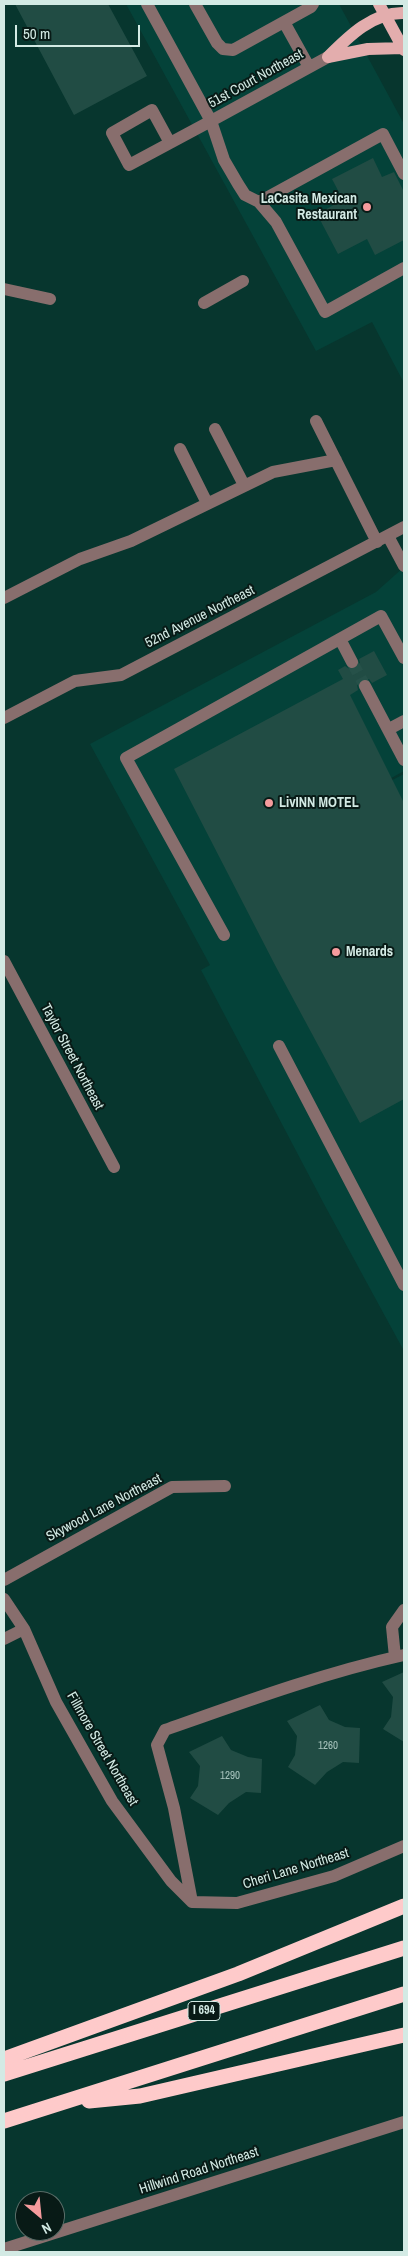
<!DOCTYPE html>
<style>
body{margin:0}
#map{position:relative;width:408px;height:2256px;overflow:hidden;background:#07362e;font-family:"Archivo Narrow",sans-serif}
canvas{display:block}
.frame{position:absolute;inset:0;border:5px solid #d3eae4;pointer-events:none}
.north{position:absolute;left:15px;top:2191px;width:50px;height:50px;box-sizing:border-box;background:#081a16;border:1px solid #596d68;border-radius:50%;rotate:152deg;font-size:14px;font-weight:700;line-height:20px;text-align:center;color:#d3eae4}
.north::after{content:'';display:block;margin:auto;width:18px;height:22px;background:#f59b9d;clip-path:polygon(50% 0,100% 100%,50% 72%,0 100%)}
.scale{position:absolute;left:15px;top:25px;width:125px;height:22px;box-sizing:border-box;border:2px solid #d3eae4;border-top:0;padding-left:6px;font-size:15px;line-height:18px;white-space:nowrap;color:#d3eae4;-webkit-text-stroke:4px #081a16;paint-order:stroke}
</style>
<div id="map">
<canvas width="408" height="2256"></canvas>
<div class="frame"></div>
<div class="north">N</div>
<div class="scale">50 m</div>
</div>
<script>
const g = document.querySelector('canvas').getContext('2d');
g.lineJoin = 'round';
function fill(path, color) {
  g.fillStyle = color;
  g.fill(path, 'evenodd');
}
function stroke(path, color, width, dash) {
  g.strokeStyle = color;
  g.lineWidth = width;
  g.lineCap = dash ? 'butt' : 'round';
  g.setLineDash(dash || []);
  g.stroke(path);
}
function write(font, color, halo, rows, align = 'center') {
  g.font = font + ' "Archivo Narrow",sans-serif';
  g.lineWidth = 4;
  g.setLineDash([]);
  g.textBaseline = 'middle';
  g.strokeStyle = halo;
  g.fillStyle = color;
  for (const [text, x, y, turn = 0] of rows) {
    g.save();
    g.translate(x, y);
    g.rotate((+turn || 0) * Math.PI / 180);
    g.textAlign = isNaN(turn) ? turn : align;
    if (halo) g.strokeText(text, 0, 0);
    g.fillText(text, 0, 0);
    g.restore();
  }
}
fill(new Path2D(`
 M 126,4 L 339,4 L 404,124 L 404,383 L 372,322 L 316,351 Z
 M 404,567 L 404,771 L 321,817 L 404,774 L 404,1351 L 324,1204 L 201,970 L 210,965 L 90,744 L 376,592 Z`), '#044239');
fill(new Path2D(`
 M 15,4 L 108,4 L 147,76 L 74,115 Z
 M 373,158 L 382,177 L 394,172 L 404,192 L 404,240 L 375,255 L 367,239 L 338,254 L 317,214 L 343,200 L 332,179 Z
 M 374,651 L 387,675 L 372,683 L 369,679 L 362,679 L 357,685 L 358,690 L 350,695 L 404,803 L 404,1099 L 360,1123 L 276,967 L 174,769 L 343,679 L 338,670 L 345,666 L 351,670 L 356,669 L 360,663 L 359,659 Z
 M 404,1672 L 404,1742 L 383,1729 L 391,1717 L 393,1697 L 382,1682 Z
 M 320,1705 L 329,1720 L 345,1727 L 360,1728 L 359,1763 L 343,1762 L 327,1772 L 315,1785 L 288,1767 L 295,1755 L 297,1736 L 287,1721 Z
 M 222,1736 L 231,1750 L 248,1757 L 262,1759 L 261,1793 L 246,1792 L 229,1803 L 218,1815 L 190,1798 L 198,1786 L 200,1766 L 189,1752 Z`), '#214c44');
stroke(new Path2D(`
 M 352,662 L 365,686`), '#265149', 12, [12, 6]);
stroke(new Path2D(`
 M 147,4 L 211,121 L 328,57
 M 195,4 L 217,43 L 223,49 L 233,50 L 311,7 L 313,4
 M 284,22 L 309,67
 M 170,143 L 152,110 L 112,133 L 129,165 L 211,121 L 224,160 L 238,184 L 245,195 L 259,202 L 276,222 L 325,312 L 404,268
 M 259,202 L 383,134 L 404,174
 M 4,289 L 50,299
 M 204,303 L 243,281
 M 316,421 L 377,542
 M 215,429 L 244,485
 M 180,449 L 207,503
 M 388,536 L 404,566
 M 4,598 L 80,559 L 131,541 L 273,472 L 336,460
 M 340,639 L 352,662
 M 365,686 L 404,760
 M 4,718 L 75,681 L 121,675 L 404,527
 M 389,729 L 404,721
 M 224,935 L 126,758 L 381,616 L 404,658
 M 4,961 L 114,1167
 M 279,1046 L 404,1285
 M 4,1580 L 172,1487 L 225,1486
 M 4,1599 L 24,1629 L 56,1702 L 112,1801 L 171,1881 L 192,1902
 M 4,1639 L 24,1629
 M 395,1657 L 392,1627 L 404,1610
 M 192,1902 L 174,1808 L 157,1745 L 165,1730 C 244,1702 323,1673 404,1655
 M 192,1902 L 237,1903 L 334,1876 L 404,1846
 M 4,2249 L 404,2122`), '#886e6d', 12);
stroke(new Path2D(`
 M 379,4 L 404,50
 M 328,57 C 349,36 373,12 404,13
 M 328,57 L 368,49 L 403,48`), '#e3adad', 12);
stroke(new Path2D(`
 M 4,2059 L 238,1974 L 404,1906
 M 4,2074 L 404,1948
 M 89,2101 L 140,2096 L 404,2035
 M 4,2121 L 404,1994`), '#fecaca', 15);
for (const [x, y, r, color] of [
 [367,207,5,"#f59b9d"],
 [269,803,5,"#f59b9d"],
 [336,952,5,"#f59b9d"]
]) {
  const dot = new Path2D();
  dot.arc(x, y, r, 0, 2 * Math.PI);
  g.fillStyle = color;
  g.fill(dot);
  stroke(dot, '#081a16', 2);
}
write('11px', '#a6c2bc', null, [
 ["1260",328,1746],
 ["1290",230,1776]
]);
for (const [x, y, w] of [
 [204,2011,32]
]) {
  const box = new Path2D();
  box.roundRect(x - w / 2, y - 9.5, w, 19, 4);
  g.fillStyle = '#081a16';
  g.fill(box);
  stroke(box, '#d3eae4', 1);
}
write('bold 12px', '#d3eae4', null, [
 ["I 694",204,2011]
]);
write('14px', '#d3eae4', '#081a16', [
 ["51st Court Northeast",256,79,-29],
 ["52nd Avenue Northeast",200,617,-27],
 ["Taylor Street Northeast",72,1057,62],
 ["Skywood Lane Northeast",104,1508,-28],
 ["Fillmore Street Northeast",102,1749,60],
 ["Cheri Lane Northeast",296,1869,-17],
 ["Hillwind Road Northeast",199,2171,-18]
]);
write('bold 14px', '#d3eae4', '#081a16', [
 ["LaCasita Mexican",357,199,"right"],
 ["Restaurant",357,215,"right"],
 ["LivINN MOTEL",279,803],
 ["Menards",346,952]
], 'left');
</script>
